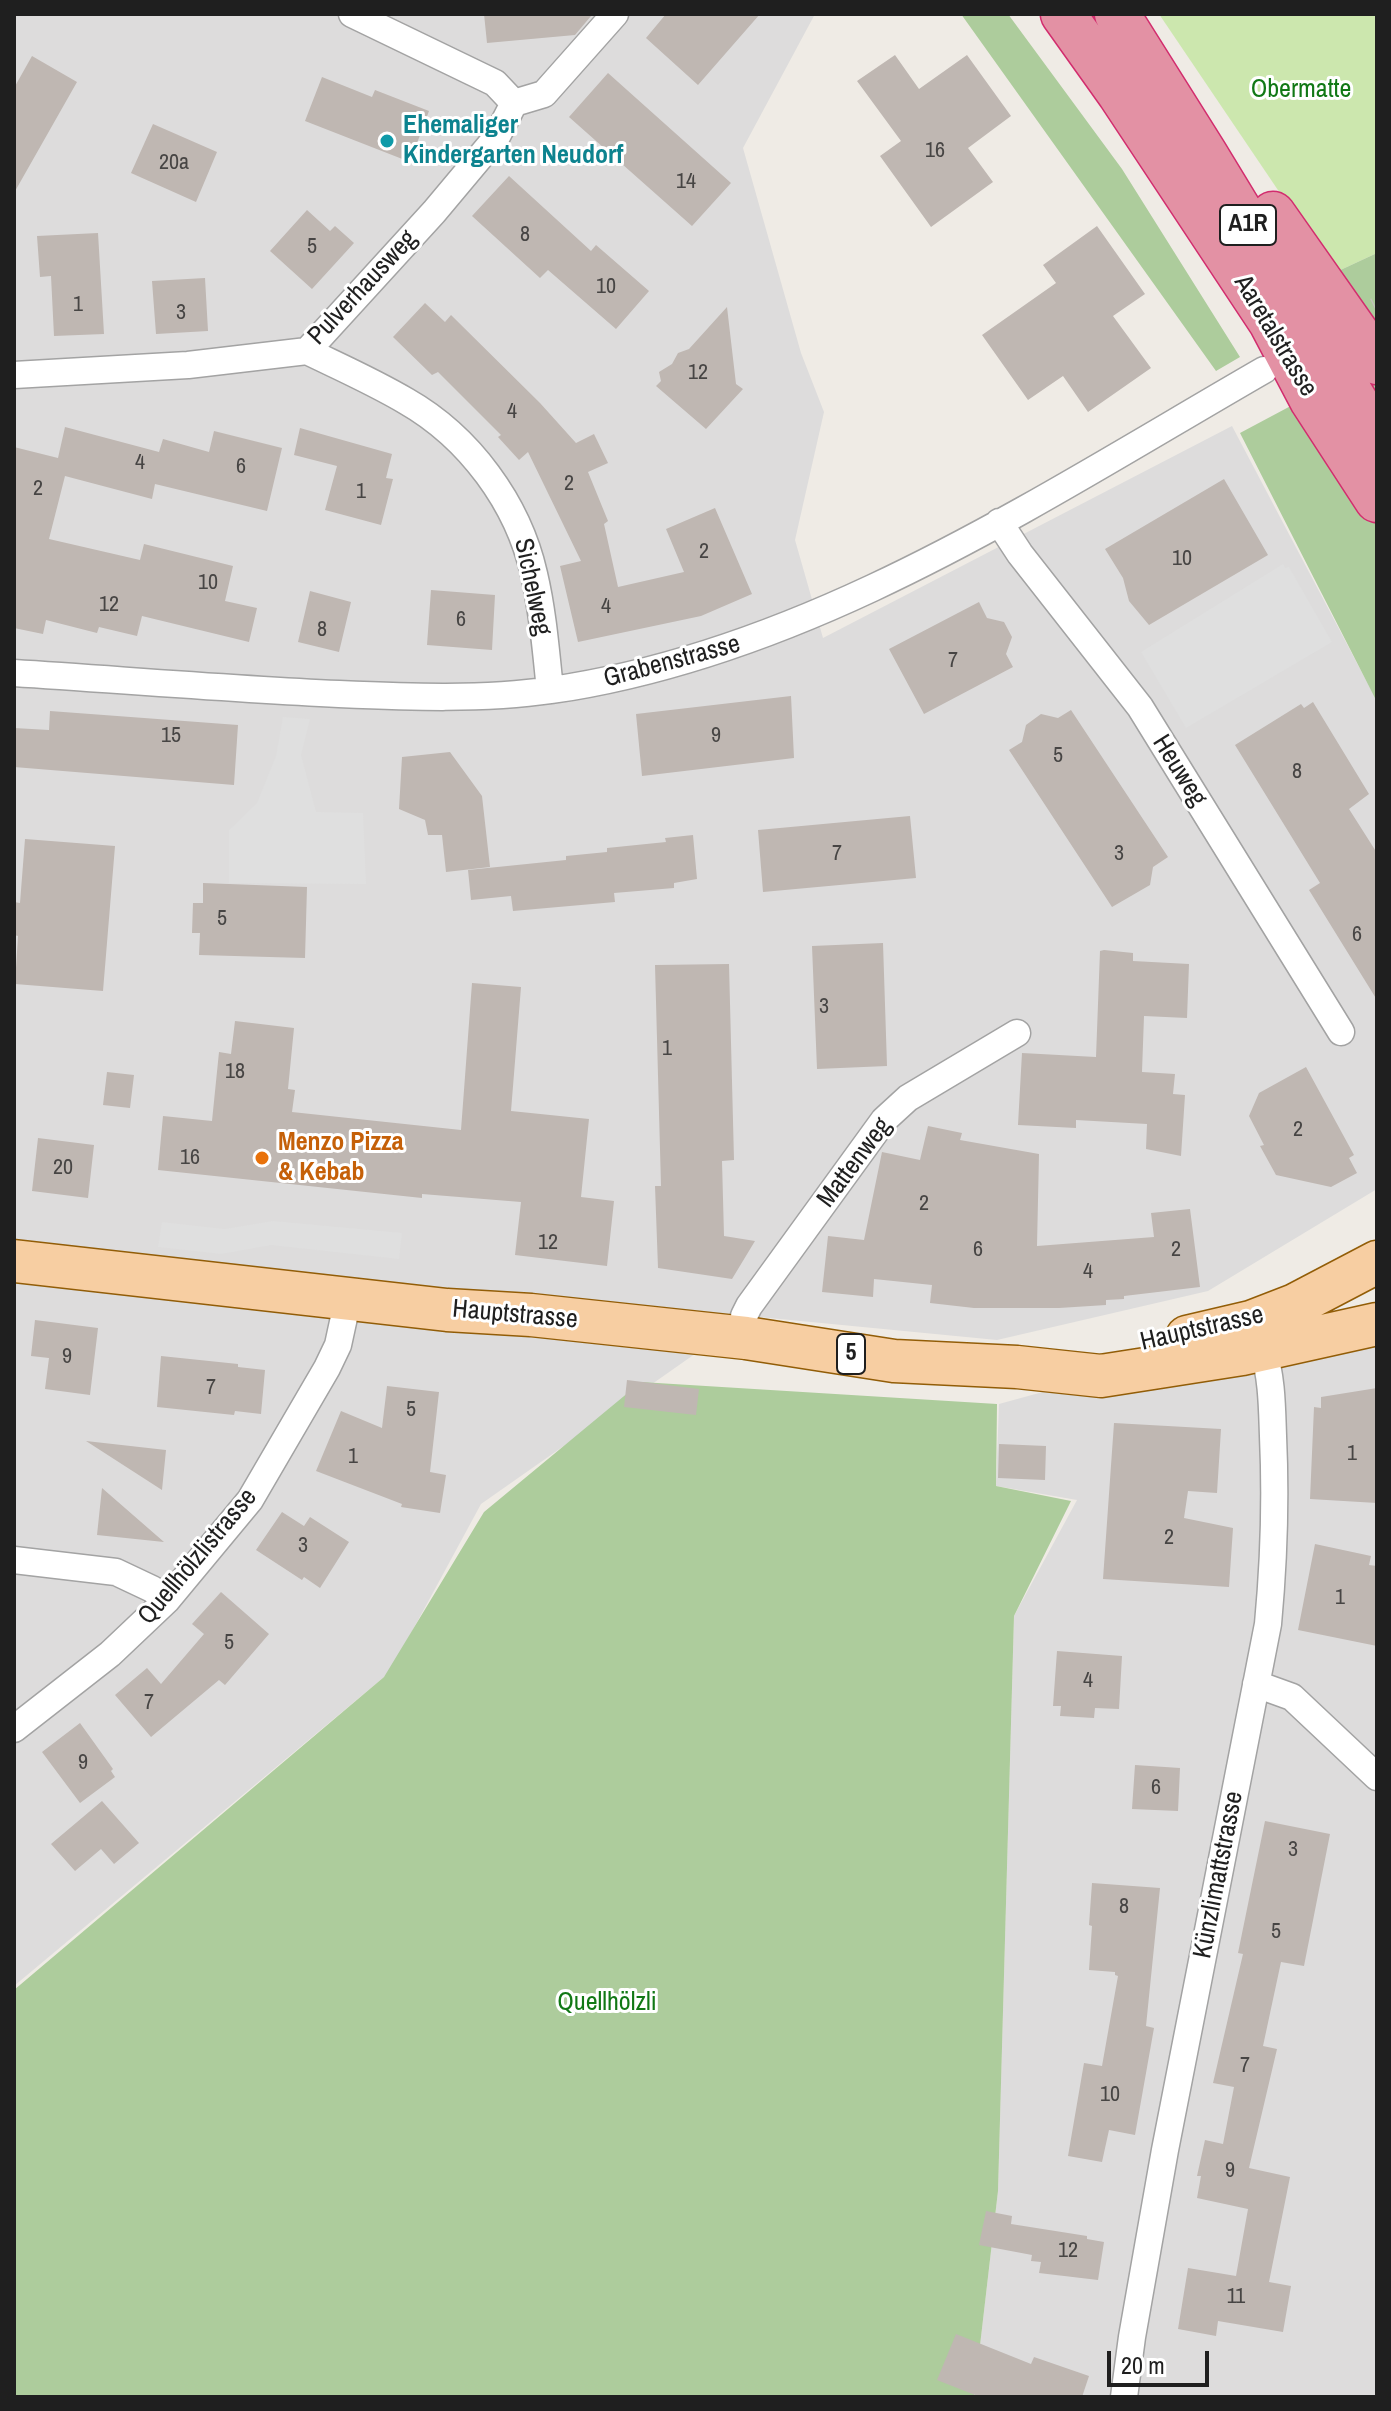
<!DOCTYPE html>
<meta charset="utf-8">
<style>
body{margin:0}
#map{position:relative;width:1391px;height:2411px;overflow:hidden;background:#efebe5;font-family:"Archivo Narrow",sans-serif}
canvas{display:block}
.frame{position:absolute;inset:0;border:16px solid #1f1f1f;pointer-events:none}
.scale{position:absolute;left:1107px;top:2351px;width:102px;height:36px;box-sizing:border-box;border:4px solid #1f1f1f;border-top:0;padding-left:10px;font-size:24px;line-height:28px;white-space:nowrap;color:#1f1f1f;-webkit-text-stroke:6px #fff;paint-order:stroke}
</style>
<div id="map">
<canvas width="1391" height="2411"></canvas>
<div class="frame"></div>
<div class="scale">20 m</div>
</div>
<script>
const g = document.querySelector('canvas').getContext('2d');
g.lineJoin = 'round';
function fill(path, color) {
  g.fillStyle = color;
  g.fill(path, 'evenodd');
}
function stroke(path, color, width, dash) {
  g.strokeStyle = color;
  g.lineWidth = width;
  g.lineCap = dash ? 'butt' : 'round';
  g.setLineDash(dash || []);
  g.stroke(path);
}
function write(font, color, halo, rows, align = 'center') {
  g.font = font + ' "Archivo Narrow",sans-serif';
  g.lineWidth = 6;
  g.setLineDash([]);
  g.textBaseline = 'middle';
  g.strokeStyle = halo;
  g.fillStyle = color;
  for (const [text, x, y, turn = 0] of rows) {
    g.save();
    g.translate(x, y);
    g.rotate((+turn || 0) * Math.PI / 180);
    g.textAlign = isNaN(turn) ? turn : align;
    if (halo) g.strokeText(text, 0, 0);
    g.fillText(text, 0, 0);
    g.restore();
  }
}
fill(new Path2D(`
 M 14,14 L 815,14 L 743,148 L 801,353 L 824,412 L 795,540 L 823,638 L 1232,426 L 1377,701 L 1377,1189 L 1208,1291 L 997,1340 L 749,1316 L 481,1504 L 390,1672 L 14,1986 Z
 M 1377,1333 L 1377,2397 L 974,2397 L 998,2191 L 1014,1616 L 1077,1500 L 996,1486 L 999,1404 L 1101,1376 Z`), '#dddcdc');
fill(new Path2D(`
 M 1159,14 L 1377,14 L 1377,253 L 1334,273 Z`), '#cce7ae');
fill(new Path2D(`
 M 961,14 L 1008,14 L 1122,169 L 1240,357 L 1216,371 Z
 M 1377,253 L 1377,354 L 1334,273 Z
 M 1377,360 L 1377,702 L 1240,433 Z
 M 641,1382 L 997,1404 L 996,1486 L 1071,1501 L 1014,1616 L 998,2191 L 974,2397 L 14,2397 L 14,1990 L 384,1677 L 484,1512 Z`), '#adcc9c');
fill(new Path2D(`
 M 1283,564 L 1285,568 L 1289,567 L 1332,642 L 1186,728 L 1141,652 Z
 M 283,717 L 310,719 L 301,755 L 316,812 L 363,813 L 366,884 L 229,883 L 229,830 L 257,803 L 276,756 Z
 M 273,1221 L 402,1233 L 399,1259 L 271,1245 L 221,1254 L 158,1247 L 162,1222 L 225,1229 Z`), '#dfdfdf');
fill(new Path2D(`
 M 484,14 L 591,14 L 591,16 L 575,35 L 487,43 Z
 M 666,14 L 760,14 L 698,85 L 646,38 Z
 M 895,55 L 919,89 L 967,55 L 1011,116 L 968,148 L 993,182 L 931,227 L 880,156 L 901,141 L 857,81 Z
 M 32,56 L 77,82 L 14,193 L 14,88 Z
 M 608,73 L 731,183 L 692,226 L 569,117 Z
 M 322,77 L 372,97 L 375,90 L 429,111 L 410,162 L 305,121 Z
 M 153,124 L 217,152 L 196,202 L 131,173 Z
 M 509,176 L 591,251 L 596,245 L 649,291 L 616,329 L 548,270 L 540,278 L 472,216 Z
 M 307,210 L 330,231 L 335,226 L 354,243 L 312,289 L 270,251 Z
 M 1097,226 L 1145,294 L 1113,316 L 1151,368 L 1088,412 L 1063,376 L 1028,400 L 982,335 L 1056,283 L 1043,265 Z
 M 98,233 L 104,334 L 54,336 L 51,276 L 40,277 L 37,236 Z
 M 205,278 L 208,331 L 156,334 L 152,281 Z
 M 425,303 L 445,322 L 451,315 L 540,403 L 576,443 L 594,434 L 608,463 L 588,472 L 608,521 L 604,524 L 618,587 L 684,572 L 666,529 L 715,508 L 752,594 L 701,616 L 578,642 L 560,566 L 581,561 L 528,452 L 519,460 L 498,437 L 501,435 L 438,372 L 432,375 L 393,337 Z
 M 727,307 L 736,384 L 743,389 L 706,429 L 656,386 L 661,381 L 659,372 L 672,364 L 678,353 L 689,349 Z
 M 65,427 L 159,452 L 163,439 L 209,452 L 214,431 L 282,448 L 267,511 L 155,484 L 152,499 L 65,476 L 49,539 L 140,560 L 144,544 L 233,566 L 225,601 L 257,608 L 249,642 L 142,616 L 137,636 L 99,627 L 97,633 L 46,620 L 43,634 L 14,628 L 14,447 L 58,458 Z
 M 300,428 L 392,454 L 386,478 L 393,479 L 381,525 L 325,510 L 337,466 L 294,455 Z
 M 1224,479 L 1268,555 L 1149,625 L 1129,601 L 1123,578 L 1105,549 Z
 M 431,590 L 495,595 L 492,650 L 427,645 Z
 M 310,591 L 351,602 L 339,652 L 298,642 Z
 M 979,602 L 987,618 L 1004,622 L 1012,637 L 1006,654 L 1013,667 L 924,714 L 889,649 Z
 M 791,696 L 794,758 L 642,776 L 636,714 Z
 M 1313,702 L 1369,794 L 1349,809 L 1377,853 L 1377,1000 L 1309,890 L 1320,883 L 1235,745 L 1301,704 L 1304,708 Z
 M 1071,710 L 1168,857 L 1153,867 L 1150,885 L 1112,907 L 1009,750 L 1022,742 L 1026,725 L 1041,714 L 1058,718 Z
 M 50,711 L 238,725 L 234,785 L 14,767 L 14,728 L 49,730 Z
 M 450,752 L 482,796 L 490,867 L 446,872 L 442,835 L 428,835 L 425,820 L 399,809 L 402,757 Z
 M 910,816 L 916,878 L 763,892 L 758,830 Z
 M 693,835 L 697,879 L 674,883 L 674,888 L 614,893 L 615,902 L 513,911 L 511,896 L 471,900 L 468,870 L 566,860 L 566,856 L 607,852 L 607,848 L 666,842 L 665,838 Z
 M 25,839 L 115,846 L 103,991 L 15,984 L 18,936 L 14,935 L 14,902 L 20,903 Z
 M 203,883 L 307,887 L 305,958 L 199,955 L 200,933 L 192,933 L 193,903 L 203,903 Z
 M 883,943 L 887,1066 L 817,1069 L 812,946 Z
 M 1104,950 L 1133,953 L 1133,961 L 1189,964 L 1187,1018 L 1144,1016 L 1142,1072 L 1175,1074 L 1173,1094 L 1185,1095 L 1181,1156 L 1146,1149 L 1147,1124 L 1076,1120 L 1076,1128 L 1018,1125 L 1022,1053 L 1096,1057 L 1100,951 Z
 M 729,964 L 734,1160 L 722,1161 L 724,1236 L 755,1241 L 732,1279 L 658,1268 L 655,1186 L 661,1186 L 655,965 Z
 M 472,983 L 521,987 L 511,1111 L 589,1119 L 581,1197 L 614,1201 L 607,1266 L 515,1255 L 521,1202 L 422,1194 L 422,1198 L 158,1170 L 163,1116 L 212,1121 L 219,1052 L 231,1054 L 235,1021 L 294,1028 L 288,1089 L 295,1090 L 292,1112 L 461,1130 Z
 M 1306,1067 L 1354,1155 L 1349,1158 L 1357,1173 L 1331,1187 L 1276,1175 L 1260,1146 L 1264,1145 L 1249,1116 L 1259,1093 Z
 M 107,1072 L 134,1075 L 130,1108 L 103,1105 Z
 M 928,1126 L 962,1133 L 960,1140 L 1039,1154 L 1037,1246 L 1154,1237 L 1151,1213 L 1190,1209 L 1200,1287 L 1124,1296 L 1124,1299 L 1106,1300 L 1106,1305 L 1059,1308 L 974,1308 L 930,1303 L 932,1285 L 874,1279 L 873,1297 L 822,1292 L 828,1236 L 864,1240 L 882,1152 L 920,1160 Z
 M 38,1138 L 94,1145 L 88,1198 L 32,1191 Z
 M 35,1320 L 98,1328 L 90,1395 L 45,1389 L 49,1358 L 31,1356 Z
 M 161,1356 L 238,1364 L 238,1367 L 265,1370 L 261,1414 L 235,1411 L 234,1415 L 157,1407 Z
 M 627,1380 L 699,1389 L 696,1415 L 624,1407 Z
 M 387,1386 L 439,1392 L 430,1472 L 446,1475 L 440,1513 L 401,1507 L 402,1504 L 316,1471 L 341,1411 L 382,1428 Z
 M 1377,1388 L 1377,1503 L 1310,1499 L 1314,1407 L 1321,1408 L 1321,1397 Z
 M 1114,1423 L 1221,1429 L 1217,1493 L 1188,1491 L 1184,1518 L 1233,1528 L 1229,1587 L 1103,1579 Z
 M 86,1441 L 166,1450 L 162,1490 Z
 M 999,1444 L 1046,1446 L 1045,1480 L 998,1478 Z
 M 102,1488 L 164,1542 L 97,1535 Z
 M 282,1512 L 304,1526 L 310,1517 L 349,1542 L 320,1588 L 304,1577 L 302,1580 L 256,1550 Z
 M 1315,1544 L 1371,1556 L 1369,1565 L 1377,1566 L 1377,1646 L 1298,1630 Z
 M 221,1592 L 269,1634 L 225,1685 L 219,1680 L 151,1737 L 115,1695 L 147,1668 L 161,1684 L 204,1634 L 192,1624 Z
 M 1057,1651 L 1122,1656 L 1119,1709 L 1095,1708 L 1094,1718 L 1060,1716 L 1061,1706 L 1053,1706 Z
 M 80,1723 L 113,1769 L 111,1771 L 115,1777 L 80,1803 L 42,1752 Z
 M 1135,1765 L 1180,1768 L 1178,1811 L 1132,1809 Z
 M 102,1801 L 139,1843 L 114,1864 L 101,1849 L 75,1871 L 51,1844 Z
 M 1265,1821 L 1330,1834 L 1304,1966 L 1281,1962 L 1263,2046 L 1277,2049 L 1249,2168 L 1290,2177 L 1269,2282 L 1291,2286 L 1283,2332 L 1218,2321 L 1216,2336 L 1178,2329 L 1188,2268 L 1236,2276 L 1248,2209 L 1197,2198 L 1201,2176 L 1197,2176 L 1205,2140 L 1223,2144 L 1234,2087 L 1213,2083 L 1243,1954 L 1238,1953 Z
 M 1092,1883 L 1160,1888 L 1146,2026 L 1154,2028 L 1135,2135 L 1109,2130 L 1102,2162 L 1068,2156 L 1084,2063 L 1102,2066 L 1118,1976 L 1115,1975 L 1115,1972 L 1089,1970 L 1092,1926 L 1089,1925 Z
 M 986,2211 L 1012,2216 L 1011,2224 L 1087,2236 L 1087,2239 L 1104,2242 L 1098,2280 L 1039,2273 L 1041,2262 L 1031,2261 L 1032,2255 L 979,2245 Z
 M 956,2334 L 1031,2364 L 1034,2357 L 1089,2376 L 1082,2397 L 980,2397 L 937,2380 Z`), '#bfb7b2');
stroke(new Path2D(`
 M 1341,328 L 1377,310`), '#c5c2bd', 26, [26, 13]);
const street = new Path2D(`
 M 352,14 L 495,83 L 514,103
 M 307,351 C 340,367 374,382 406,401 C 469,437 518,503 534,574 C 543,612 546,652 550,690
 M 14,375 L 188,365 L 307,351 L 434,212 L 496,138 L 514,103 L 544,94 L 615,14
 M 999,522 L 1020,554 L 1140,707 L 1341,1032
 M 14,673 C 123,680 231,689 339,694 C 410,697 482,700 552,690 C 812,652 1040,499 1264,370
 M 746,1338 L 744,1316 L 749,1306 L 884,1120 L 908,1098 L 1017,1033
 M 14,1560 L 116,1572 L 152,1589 L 167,1600
 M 1256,1684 L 1292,1697 L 1377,1777
 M 14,1729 L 110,1654 L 167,1600 L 250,1500 L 327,1368 L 338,1345 L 348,1299
 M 1124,2397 L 1132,2337 L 1165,2150 L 1268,1624 C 1274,1560 1276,1501 1273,1436 C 1272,1408 1272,1377 1263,1350`);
const primary = new Path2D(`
 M 14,1261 L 447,1310 L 531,1315 L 746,1338 L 894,1361 L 1017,1367 L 1101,1376 L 1242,1354 L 1377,1324
 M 1187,1337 L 1251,1322 L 1295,1305 L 1377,1262`);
const highway = new Path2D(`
 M 1063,14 L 1120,94 L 1271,322 L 1312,400 L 1377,500
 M 1117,14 L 1205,154 L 1377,437
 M 1273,214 L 1377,362`);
stroke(street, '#a3a3a3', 29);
stroke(primary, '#925d07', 45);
stroke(highway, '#d22d6e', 47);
stroke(street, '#fff', 26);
stroke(primary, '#f7cea2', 42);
stroke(highway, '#e391a4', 44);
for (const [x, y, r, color] of [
 [387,141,8,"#0f9aa8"],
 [262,1158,8,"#e8710a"]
]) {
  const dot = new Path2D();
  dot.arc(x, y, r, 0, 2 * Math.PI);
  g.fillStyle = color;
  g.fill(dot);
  stroke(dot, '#fff', 3);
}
write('22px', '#474544', null, [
 ["16",935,151],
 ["20a",174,163],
 ["14",686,182],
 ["8",525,235],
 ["5",312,247],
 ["10",606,287],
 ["1",78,305],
 ["3",181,313],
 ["12",698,373],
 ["4",512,412],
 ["4",140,463],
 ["6",241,467],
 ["2",569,484],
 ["2",38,489],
 ["1",361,492],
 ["2",704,552],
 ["10",1182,559],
 ["10",208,583],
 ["12",109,605],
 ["4",606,607],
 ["6",461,620],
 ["8",322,630],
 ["7",953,661],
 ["15",171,736],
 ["9",716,736],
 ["5",1058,756],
 ["8",1297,772],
 ["7",837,854],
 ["3",1119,854],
 ["5",222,919],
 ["6",1357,935],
 ["3",824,1007],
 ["1",667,1049],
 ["18",235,1072],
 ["2",1298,1130],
 ["16",190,1158],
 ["20",63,1168],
 ["2",924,1204],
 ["12",548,1243],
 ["6",978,1250],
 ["2",1176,1250],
 ["4",1088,1272],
 ["9",67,1357],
 ["7",211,1388],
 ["5",411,1410],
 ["1",1352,1454],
 ["1",353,1457],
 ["2",1169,1538],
 ["3",303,1546],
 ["1",1340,1598],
 ["5",229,1643],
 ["4",1088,1681],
 ["7",149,1703],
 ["9",83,1763],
 ["6",1156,1788],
 ["3",1293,1850],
 ["8",1124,1907],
 ["5",1276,1932],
 ["7",1245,2066],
 ["10",1110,2095],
 ["9",1230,2171],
 ["12",1068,2251],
 ["11",1236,2297]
]);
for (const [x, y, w] of [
 [1248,225,56],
 [851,1354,28]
]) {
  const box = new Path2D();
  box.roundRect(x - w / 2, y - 20, w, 40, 6);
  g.fillStyle = '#fff';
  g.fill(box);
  stroke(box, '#1f1f1f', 2);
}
write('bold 24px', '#1f1f1f', null, [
 ["A1R",1248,225],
 ["5",851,1354]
]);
write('26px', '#117815', '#fff', [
 ["Obermatte",1301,90],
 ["Quellhölzli",607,2003]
]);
write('bold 26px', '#0d838f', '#fff', [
 ["Ehemaliger",403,126],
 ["Kindergarten Neudorf",403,156]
], 'left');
write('26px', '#1f1f1f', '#fff', [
 ["Pulverhausweg",363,288,-47],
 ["Aaretalstrasse",1275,336,59],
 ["Sichelweg",532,587,78],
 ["Grabenstrasse",672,662,-15],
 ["Heuweg",1179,771,58],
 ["Mattenweg",855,1163,-53],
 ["Hauptstrasse",515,1315,5],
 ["Hauptstrasse",1202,1329,-13],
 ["Quellhölzlistrasse",198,1557,-50],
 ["Künzlimattstrasse",1219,1875,-79]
]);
write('bold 26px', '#c56008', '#fff', [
 ["Menzo Pizza",278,1143],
 ["& Kebab",278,1173]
], 'left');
</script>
